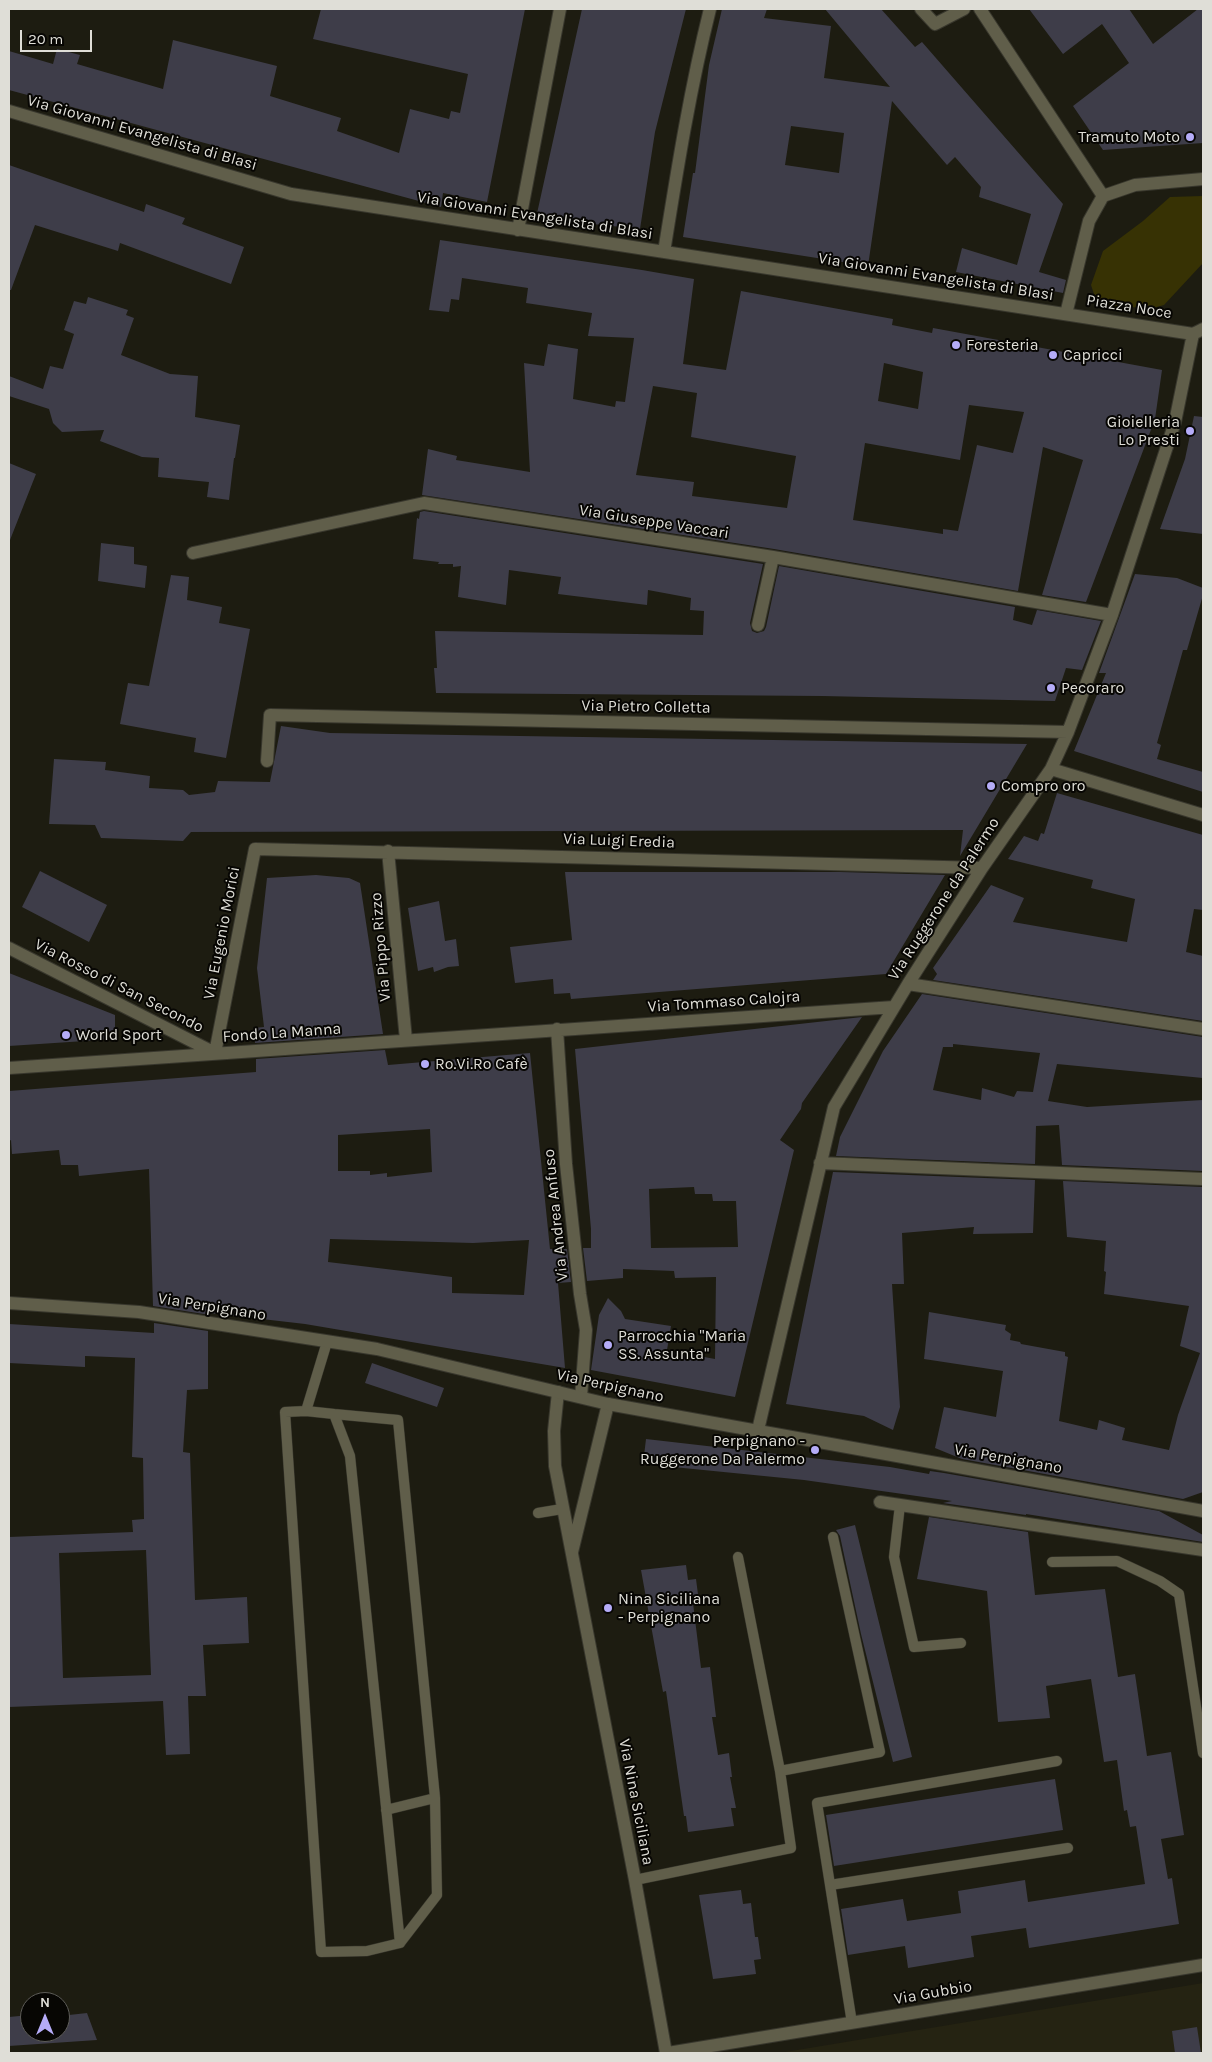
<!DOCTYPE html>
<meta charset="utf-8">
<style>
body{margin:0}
#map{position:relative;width:1212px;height:2062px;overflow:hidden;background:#1d1c11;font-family:Karla,sans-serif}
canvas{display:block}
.frame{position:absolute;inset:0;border:10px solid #dfded7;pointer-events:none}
.north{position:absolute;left:20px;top:1992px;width:50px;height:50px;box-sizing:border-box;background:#070603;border:1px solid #5d5c58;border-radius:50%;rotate:0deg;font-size:14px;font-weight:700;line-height:20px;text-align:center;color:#dfded7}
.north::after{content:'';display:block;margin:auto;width:18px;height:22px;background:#b5acf8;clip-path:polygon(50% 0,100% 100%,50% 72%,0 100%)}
.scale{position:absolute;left:20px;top:30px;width:72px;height:22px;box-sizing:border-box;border:2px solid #dfded7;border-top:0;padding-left:6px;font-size:15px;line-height:18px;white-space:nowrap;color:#dfded7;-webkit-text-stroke:4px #070603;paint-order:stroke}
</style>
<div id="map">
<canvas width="1212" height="2062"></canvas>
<div class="frame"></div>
<div class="north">N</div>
<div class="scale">20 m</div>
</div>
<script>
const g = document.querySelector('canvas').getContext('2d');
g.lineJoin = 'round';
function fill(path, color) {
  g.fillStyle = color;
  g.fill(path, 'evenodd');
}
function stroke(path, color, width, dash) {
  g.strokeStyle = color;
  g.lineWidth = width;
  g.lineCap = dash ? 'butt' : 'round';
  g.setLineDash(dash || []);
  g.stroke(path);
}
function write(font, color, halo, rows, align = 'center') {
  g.font = font + ' Karla,sans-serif';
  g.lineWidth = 4;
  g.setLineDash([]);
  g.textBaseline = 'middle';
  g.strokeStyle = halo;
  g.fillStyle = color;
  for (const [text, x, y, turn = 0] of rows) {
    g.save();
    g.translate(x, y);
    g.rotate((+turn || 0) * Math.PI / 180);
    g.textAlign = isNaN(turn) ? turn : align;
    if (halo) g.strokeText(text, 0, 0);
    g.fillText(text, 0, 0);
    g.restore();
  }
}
fill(new Path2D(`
 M 1203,1983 L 1203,2053 L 779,2053 Z`), '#252312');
fill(new Path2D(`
 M 1203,196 L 1203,263 L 1164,305 L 1153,308 L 1098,306 L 1091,285 L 1103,251 L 1143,221 L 1170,197 Z`), '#373204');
fill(new Path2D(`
 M 321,9 L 525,9 L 487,202 L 443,193 L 441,207 L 9,90 L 9,51 L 53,64 L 57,49 L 80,55 L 77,64 L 163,89 L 173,40 L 277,66 L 270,96 L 341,118 L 337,131 L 399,153 L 410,109 L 449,119 L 451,111 L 460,113 L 468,74 L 313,39 Z
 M 582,9 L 686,9 L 655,132 L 640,229 L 536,218 Z
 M 722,9 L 767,9 L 764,18 L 831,26 L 824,78 L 890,87 L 825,9 L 881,9 L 915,47 L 922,42 L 1063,204 L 1039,272 L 1066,280 L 1063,293 L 956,272 L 962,248 L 1017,265 L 1031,214 L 979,197 L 981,187 L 955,157 L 947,165 L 892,101 L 868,266 L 683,237 L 693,173 L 695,173 L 709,65 ZM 791,126 L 844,133 L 839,173 L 785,165 Z
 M 1029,9 L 1129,9 L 1153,44 L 1198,9 L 1203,9 L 1203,143 L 1103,150 L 1073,106 L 1129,63 L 1102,24 L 1063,54 Z
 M 9,165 L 144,212 L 146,204 L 185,218 L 182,224 L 244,247 L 231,284 L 120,243 L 118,251 L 35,225 L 11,290 L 9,290 Z
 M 440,240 L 642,270 L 694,279 L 683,364 L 726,370 L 741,291 L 893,319 L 892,325 L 932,333 L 933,328 L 1162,370 L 1155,419 L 1086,602 L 1042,595 L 1083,460 L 1043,447 L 1018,591 L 774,549 L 422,495 L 428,449 L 457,456 L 456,460 L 530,472 L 524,363 L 544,366 L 548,344 L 578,349 L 573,399 L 615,407 L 616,401 L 625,402 L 634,338 L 588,336 L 592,313 L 526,303 L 528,288 L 462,278 L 459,300 L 451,299 L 449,312 L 429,310 ZM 884,363 L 923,372 L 918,409 L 878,401 ZM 653,386 L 697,393 L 691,437 L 796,456 L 787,508 L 692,496 L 694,482 L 636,475 ZM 969,405 L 1024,412 L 1013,453 L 977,445 L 958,531 L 943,529 L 943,534 L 853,520 L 865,443 L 960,460 Z
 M 88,297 L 128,310 L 126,315 L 134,318 L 121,355 L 170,374 L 198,376 L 195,417 L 240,425 L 235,458 L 234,458 L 229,500 L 207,497 L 209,482 L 158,477 L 159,458 L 142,457 L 100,441 L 104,430 L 62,432 L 53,423 L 49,409 L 9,396 L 9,376 L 43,389 L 50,366 L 63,369 L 74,334 L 64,330 L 74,301 L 86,304 Z
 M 1194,416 L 1203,417 L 1203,534 L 1160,529 L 1185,459 Z
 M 9,463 L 36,474 L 10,540 L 9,539 Z
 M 424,511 L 763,564 L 750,623 L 752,631 L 757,633 L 764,631 L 766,627 L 779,566 L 1015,607 L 1013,620 L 1032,625 L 1037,610 L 1101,621 L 1082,670 L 1066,668 L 1055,701 L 822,696 L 436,693 L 434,668 L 437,668 L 435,631 L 703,635 L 704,611 L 690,610 L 691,598 L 648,590 L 647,605 L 558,594 L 561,577 L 509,570 L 506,605 L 458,597 L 461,566 L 453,567 L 453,564 L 438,564 L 439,562 L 413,559 L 417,518 L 419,519 L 420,512 Z
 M 101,543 L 134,547 L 134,564 L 147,566 L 145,588 L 98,581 Z
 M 1135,574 L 1177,578 L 1203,588 L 1203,595 L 1187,650 L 1183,650 L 1157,743 L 1161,745 L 1157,759 L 1203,772 L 1203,792 L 1074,751 L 1106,673 L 1099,673 Z
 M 171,575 L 189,577 L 187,600 L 222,607 L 219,623 L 250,629 L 226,758 L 194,752 L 196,738 L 120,724 L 128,683 L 149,686 Z
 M 281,726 L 330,733 L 1027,744 L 960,856 L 963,830 L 191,832 L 183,841 L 101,838 L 95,825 L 49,824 L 54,759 L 106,762 L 105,770 L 150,776 L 149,788 L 183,790 L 189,795 L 215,792 L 218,781 L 270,782 Z
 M 1057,793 L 1203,835 L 1203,910 L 1194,909 L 1186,952 L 1203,956 L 1203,1021 L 933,980 L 937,974 L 933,968 L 991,885 L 1024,898 L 1013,922 L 1127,942 L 1135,899 L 1091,888 L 1093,880 L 1008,859 L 1024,836 L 1038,841 L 1041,833 L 1044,834 Z
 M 40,871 L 107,905 L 89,942 L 22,907 Z
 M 565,872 L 840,872 L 945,875 L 886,974 L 571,999 L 570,993 L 554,994 L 553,979 L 515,983 L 510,947 L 572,940 Z
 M 316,875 L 349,878 L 360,883 L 383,1034 L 255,1043 L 254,1028 L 264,1027 L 257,968 L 267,878 Z
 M 439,901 L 445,941 L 456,939 L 459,966 L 448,967 L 434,972 L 433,967 L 418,971 L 408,908 Z
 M 9,973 L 115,1015 L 115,1039 L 9,1046 Z
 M 922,994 L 1203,1037 L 1203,1078 L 1057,1064 L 1048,1101 L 1087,1107 L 1203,1100 L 1203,1171 L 1062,1165 L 1059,1125 L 1036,1126 L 1035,1164 L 836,1156 L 840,1137 L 883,1051 ZM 953,1044 L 1040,1053 L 1033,1092 L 1017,1091 L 1014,1097 L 982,1088 L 981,1100 L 933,1090 L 943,1047 L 953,1047 Z
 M 862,1017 L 802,1103 L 801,1109 L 780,1140 L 794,1150 L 735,1397 L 591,1370 L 599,1315 L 608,1298 L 621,1311 L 625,1319 L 671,1326 L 667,1350 L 715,1359 L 716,1277 L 675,1278 L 674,1271 L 623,1269 L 623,1278 L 587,1281 L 583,1248 L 591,1248 L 591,1229 L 575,1049 ZM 694,1187 L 695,1194 L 712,1194 L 713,1201 L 736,1201 L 738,1247 L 651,1248 L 649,1189 Z
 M 385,1050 L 388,1065 L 530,1053 L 550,1249 L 567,1249 L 571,1282 L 558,1283 L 565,1368 L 305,1324 L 210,1313 L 210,1315 L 153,1306 L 149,1169 L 79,1176 L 78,1165 L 61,1165 L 59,1150 L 12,1154 L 11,1140 L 9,1141 L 9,1091 L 256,1072 L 256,1059 ZM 430,1129 L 432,1172 L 387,1177 L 387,1173 L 370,1175 L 370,1171 L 338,1171 L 338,1135 ZM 330,1239 L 473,1243 L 529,1240 L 524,1295 L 452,1293 L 452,1277 L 328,1262 Z
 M 833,1172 L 1035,1180 L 1033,1233 L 973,1234 L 974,1227 L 902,1233 L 904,1284 L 892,1284 L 900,1407 L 893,1430 L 864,1416 L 786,1404 Z
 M 1063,1181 L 1203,1187 L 1203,1492 L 1183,1499 L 962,1459 L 935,1448 L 944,1407 L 996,1417 L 1003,1371 L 924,1359 L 929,1312 L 1006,1325 L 1005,1330 L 1011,1334 L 1010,1340 L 1020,1342 L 1021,1344 L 1065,1352 L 1065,1356 L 1068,1357 L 1059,1421 L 1097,1430 L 1099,1420 L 1125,1428 L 1122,1440 L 1169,1450 L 1178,1415 L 1200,1353 L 1180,1346 L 1189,1306 L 1104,1294 L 1106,1272 L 1104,1271 L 1106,1241 L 1067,1237 Z
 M 154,1323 L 208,1331 L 208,1389 L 187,1390 L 183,1452 L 190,1453 L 195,1600 L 247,1597 L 249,1643 L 203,1645 L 206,1696 L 188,1696 L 190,1754 L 166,1755 L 163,1701 L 9,1707 L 9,1537 L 133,1532 L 132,1520 L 144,1519 L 143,1458 L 132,1457 L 135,1358 L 85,1356 L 85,1367 L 9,1363 L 9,1324 L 154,1333 ZM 146,1550 L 151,1675 L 63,1678 L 59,1553 Z
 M 372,1363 L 444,1388 L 437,1407 L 365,1383 Z
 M 646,1439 L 890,1467 L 929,1474 L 930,1471 L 944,1473 L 1159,1511 L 1203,1535 L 1203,1542 L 1026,1514 L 1026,1515 L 943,1503 L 952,1501 L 804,1480 L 643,1464 Z
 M 929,1517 L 1028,1532 L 1035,1595 L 1105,1589 L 1118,1677 L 1135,1674 L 1147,1756 L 1171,1752 L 1184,1835 L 1161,1839 L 1168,1879 L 1172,1878 L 1179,1924 L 1029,1948 L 1026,1928 L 971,1936 L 974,1957 L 908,1968 L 905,1946 L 848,1955 L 841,1909 L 903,1899 L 907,1921 L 961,1913 L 958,1891 L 1025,1880 L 1028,1902 L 1145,1884 L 1136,1826 L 1130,1827 L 1127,1810 L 1124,1811 L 1117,1760 L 1104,1762 L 1091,1679 L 1046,1686 L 1050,1718 L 998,1722 L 987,1591 L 917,1579 Z
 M 855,1525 L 912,1757 L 893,1762 L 861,1634 L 840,1536 L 836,1530 Z
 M 686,1565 L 688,1580 L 696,1579 L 699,1602 L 693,1603 L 701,1668 L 710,1667 L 716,1717 L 712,1717 L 718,1755 L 729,1753 L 732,1777 L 730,1777 L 736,1808 L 731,1808 L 734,1826 L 688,1832 L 686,1816 L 684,1816 L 666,1691 L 663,1692 L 641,1570 Z
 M 1055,1779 L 1063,1830 L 834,1866 L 826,1815 Z
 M 741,1890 L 743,1904 L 751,1903 L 755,1937 L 758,1937 L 761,1959 L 754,1960 L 756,1974 L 713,1979 L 699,1895 Z
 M 87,2013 L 97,2040 L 9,2046 L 9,2017 L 30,2015 L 30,2032 L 60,2032 L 60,2016 Z
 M 1197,2027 L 1201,2053 L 1175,2053 L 1172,2031 Z`), '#3e3d49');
const service = new Path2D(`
 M 306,1411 L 334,1414 L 350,1456 L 400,1943 L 367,1951 L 321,1952 L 285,1412 L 306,1411 L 327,1342
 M 334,1414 L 398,1420 L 435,1798 L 437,1895 L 400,1943
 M 900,1505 L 894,1557 L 914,1647 L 961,1643
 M 538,1513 L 562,1509
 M 1052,1562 L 1117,1561 L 1160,1581 L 1179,1594 L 1203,1753
 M 780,1771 L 880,1752 L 833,1537
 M 386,1810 L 435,1798
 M 635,1880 L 791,1848 L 780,1771 L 738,1557
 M 830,1885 L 1068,1848
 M 852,2023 L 817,1803 L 1057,1761`);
const minor = new Path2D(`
 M 921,9 L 935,24 L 964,9
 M 980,9 L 1103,196
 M 9,111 L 291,194 L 1193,334 L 1203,329
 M 518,230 L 560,9
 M 664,252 C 677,171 690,89 710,9
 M 1066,314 L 1089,221 L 1103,196 L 1135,185 L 1203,179
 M 193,553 L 424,503 L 773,557 L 1112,615
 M 758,625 L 773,557
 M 267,761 L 270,715 L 1068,732
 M 1051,769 L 1203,815
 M 388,851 L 406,1040
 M 9,948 L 215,1053 L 255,849 L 982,868
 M 908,984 L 1203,1029
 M 557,1029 L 566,1164 L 580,1294 L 586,1330 L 581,1397
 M 9,1068 L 894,1007
 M 820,1163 L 1203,1179
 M 558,1392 L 554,1431 L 555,1466 L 635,1880 L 666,2053
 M 758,1430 L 834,1107 L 908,984 L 982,868 L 1051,769 L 1068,732 L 1112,615 L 1175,422 L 1193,334
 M 880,1502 L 1203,1550
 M 572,1552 L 608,1404
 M 668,2053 L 1203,1965`);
const tertiary = new Path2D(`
 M 9,1303 L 139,1312 L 377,1349 L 608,1404 L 1203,1511`);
stroke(service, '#38372d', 11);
stroke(minor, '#38372d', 14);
stroke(tertiary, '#38372d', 14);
stroke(service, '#605e4a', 10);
stroke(minor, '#605e4a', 12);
stroke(tertiary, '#605e4a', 12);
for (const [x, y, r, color] of [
 [1190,137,5,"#b5acf8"],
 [956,345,5,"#b5acf8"],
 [1053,355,5,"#b5acf8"],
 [1190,431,5,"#b5acf8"],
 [1051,688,5,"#b5acf8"],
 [991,786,5,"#b5acf8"],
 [66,1035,5,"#b5acf8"],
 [425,1064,5,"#b5acf8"],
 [608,1345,5,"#b5acf8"],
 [815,1450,5,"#b5acf8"],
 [608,1608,5,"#b5acf8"]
]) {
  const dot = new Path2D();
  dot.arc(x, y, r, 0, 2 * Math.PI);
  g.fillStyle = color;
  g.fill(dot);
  stroke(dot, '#070603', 2);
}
write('16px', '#dfded7', '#070603', [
 ["Via Giovanni Evangelista di Blasi",142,133,16],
 ["Via Giovanni Evangelista di Blasi",535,216,9],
 ["Via Giovanni Evangelista di Blasi",936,277,9],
 ["Piazza Noce",1129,307,9],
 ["Via Giuseppe Vaccari",654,522,9],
 ["Via Pietro Colletta",646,707,1],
 ["Via Luigi Eredia",619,841,2],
 ["Via Ruggerone da Palermo",944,899,-57],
 ["Via Eugenio Morici",222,933,-79],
 ["Via Pippo Rizzo",381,947,-95],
 ["Via Rosso di San Secondo",119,986,27],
 ["Via Tommaso Calojra",724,1002,-4],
 ["Fondo La Manna",282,1033,-4],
 ["Via Andrea Anfuso",556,1215,-96],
 ["Via Perpignano",212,1307,9],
 ["Via Perpignano",610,1386,12],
 ["Via Perpignano",1008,1459,10],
 ["Via Nina Siciliana",636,1802,79],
 ["Via Gubbio",933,1993,-10]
]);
write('16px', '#dfded7', '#070603', [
 ["Tramuto Moto",1180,137,"right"],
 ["Foresteria",966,345],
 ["Capricci",1063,355],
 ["Gioielleria",1180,422,"right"],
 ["Lo Presti",1180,440,"right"],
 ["Pecoraro",1061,688],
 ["Compro oro",1001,786],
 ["World Sport",76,1035],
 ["Ro.Vi.Ro Cafè",435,1064],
 ["Parrocchia \"Maria",618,1336],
 ["SS. Assunta\"",618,1354],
 ["Perpignano -",805,1441,"right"],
 ["Ruggerone Da Palermo",805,1459,"right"],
 ["Nina Siciliana",618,1599],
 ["- Perpignano",618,1617]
], 'left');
</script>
